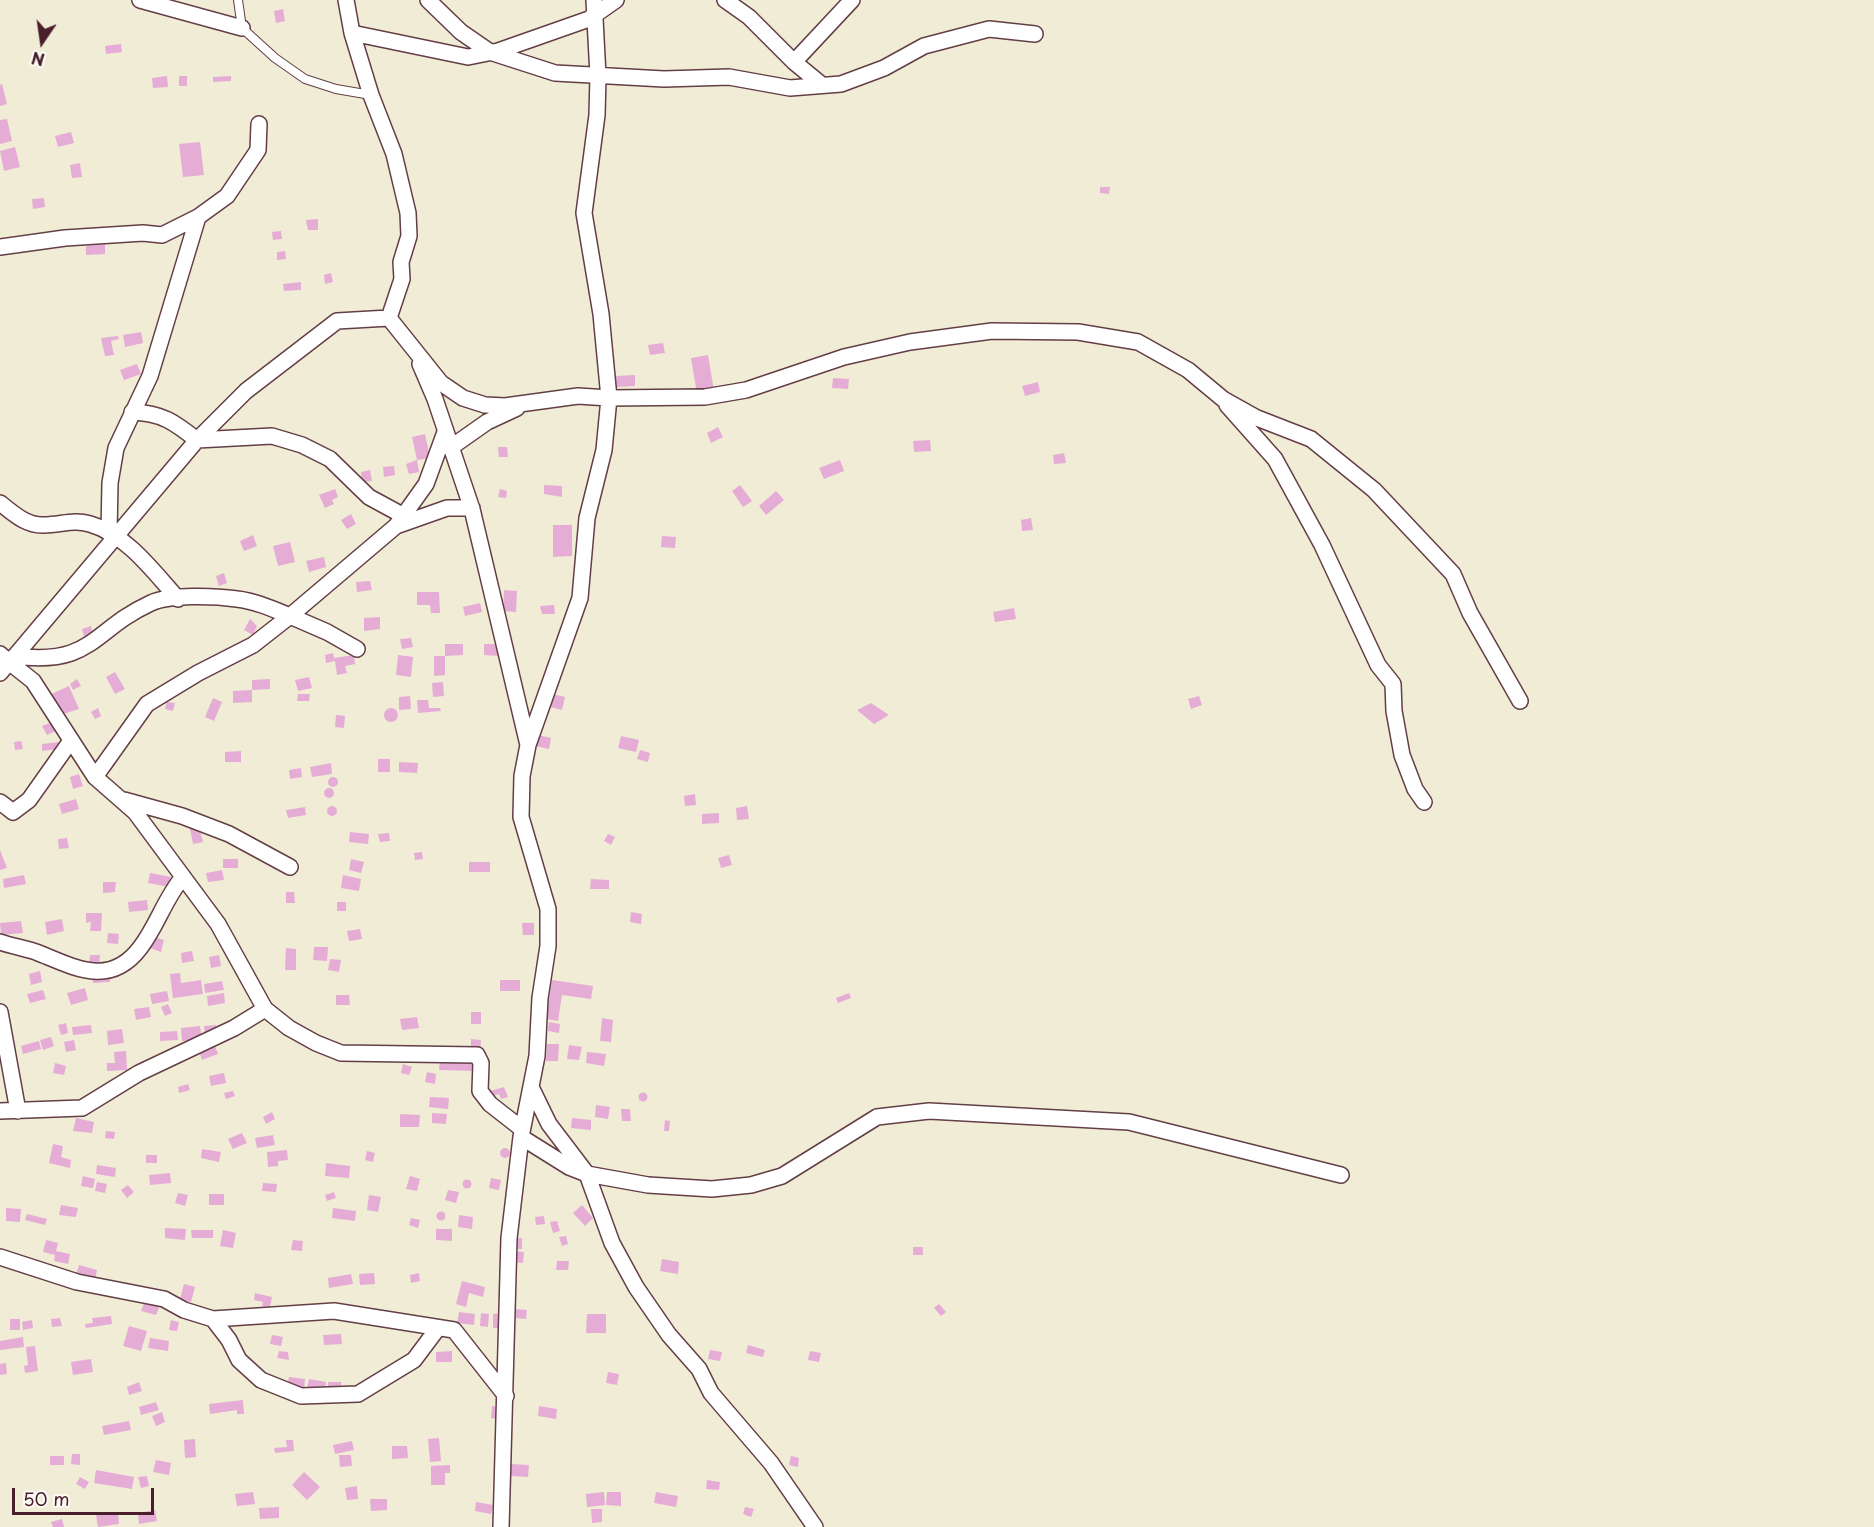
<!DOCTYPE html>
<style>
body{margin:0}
#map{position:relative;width:1874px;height:1527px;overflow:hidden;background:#f1ecd6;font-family:"Playpen Sans",sans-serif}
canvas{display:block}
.north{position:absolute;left:12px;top:12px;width:60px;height:60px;-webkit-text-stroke:4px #fdfcf7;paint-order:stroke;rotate:193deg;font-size:16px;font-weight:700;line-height:24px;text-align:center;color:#4a1f2b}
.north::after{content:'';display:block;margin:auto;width:21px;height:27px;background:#4a1f2b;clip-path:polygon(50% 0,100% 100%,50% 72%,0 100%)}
.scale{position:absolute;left:12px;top:1488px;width:142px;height:27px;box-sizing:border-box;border:3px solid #4a1f2b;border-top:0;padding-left:8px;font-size:18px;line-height:21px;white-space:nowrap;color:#4a1f2b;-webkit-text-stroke:4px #fdfcf7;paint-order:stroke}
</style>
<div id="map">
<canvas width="1874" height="1527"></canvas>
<div class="north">N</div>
<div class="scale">50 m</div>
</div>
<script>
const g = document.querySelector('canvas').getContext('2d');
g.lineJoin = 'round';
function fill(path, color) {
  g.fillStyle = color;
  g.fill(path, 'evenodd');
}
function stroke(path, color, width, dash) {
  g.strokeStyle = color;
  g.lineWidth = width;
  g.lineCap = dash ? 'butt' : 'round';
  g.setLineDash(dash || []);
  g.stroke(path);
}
fill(new Path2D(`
 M 283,9 L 285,21 L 276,23 L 274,11 Z
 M 121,44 L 122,52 L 106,54 L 105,46 Z
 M 167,76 L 168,87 L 153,88 L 152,78 Z
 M 179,76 L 187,76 L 187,86 L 179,86 Z
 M 231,76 L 231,81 L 213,82 L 213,77 Z
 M 2,84 L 7,104 L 0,106 L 0,85 Z
 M 7,119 L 12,141 L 0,144 L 0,120 Z
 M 71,132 L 74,143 L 58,147 L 55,136 Z
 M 200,142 L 204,175 L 183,177 L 179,144 Z
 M 15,147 L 20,167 L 4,171 L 0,151 Z
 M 80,163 L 82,177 L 72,178 L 70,165 Z
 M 1100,187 L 1110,187 L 1109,194 L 1100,193 Z
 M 44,198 L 45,207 L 33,209 L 32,199 Z
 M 318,219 L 318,230 L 308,230 L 306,220 Z
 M 281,231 L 282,239 L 273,240 L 272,232 Z
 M 105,244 L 105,254 L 86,255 L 86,246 Z
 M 285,251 L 286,259 L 277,260 L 277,252 Z
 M 331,273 L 333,282 L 325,284 L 324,275 Z
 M 301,282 L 301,290 L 284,291 L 283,284 Z
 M 141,332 L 143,343 L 125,347 L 123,335 Z
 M 118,336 L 119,339 L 111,341 L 114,355 L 105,356 L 101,338 Z
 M 663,343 L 665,353 L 650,355 L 648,345 Z
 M 708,355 L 714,391 L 697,394 L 691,358 Z
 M 137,364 L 141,374 L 124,380 L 120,370 Z
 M 635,375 L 635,386 L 616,387 L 616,376 Z
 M 833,378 L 849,379 L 848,389 L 832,388 Z
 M 1038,382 L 1040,392 L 1025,396 L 1022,386 Z
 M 718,427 L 723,437 L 711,443 L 707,433 Z
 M 425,434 L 430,458 L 417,460 L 412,437 Z
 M 930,440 L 931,451 L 914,452 L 913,441 Z
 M 498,447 L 507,447 L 508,457 L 499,457 Z
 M 1064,453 L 1066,463 L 1054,464 L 1053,455 Z
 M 417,460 L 419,472 L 409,474 L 406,464 Z
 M 840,460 L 844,471 L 824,479 L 819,468 Z
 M 394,466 L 395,475 L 384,477 L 383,467 Z
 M 370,470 L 372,481 L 362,482 L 361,472 Z
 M 544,485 L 562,486 L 562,497 L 544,494 Z
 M 740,485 L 752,501 L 743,507 L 732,491 Z
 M 335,489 L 338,497 L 332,500 L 334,504 L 325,508 L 319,495 Z
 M 500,489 L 507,491 L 506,498 L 498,497 Z
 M 776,491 L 784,500 L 766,515 L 759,506 Z
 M 351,514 L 356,524 L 347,529 L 341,520 Z
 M 1031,518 L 1033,530 L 1022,531 L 1021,520 Z
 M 553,525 L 572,525 L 572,556 L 553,557 Z
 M 253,535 L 257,546 L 244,551 L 240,541 Z
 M 662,536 L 676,537 L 675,548 L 661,547 Z
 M 290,542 L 295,562 L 278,566 L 273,546 Z
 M 324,557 L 326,567 L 309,572 L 306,561 Z
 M 224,573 L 227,583 L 219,586 L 216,576 Z
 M 370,581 L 372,590 L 357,592 L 356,582 Z
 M 504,590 L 517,591 L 516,612 L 503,611 Z
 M 417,592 L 439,592 L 440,613 L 431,613 L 430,605 L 417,605 Z
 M 480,603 L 482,612 L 465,616 L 463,607 Z
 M 554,605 L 555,614 L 542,614 L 540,606 Z
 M 1014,608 L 1016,619 L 995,622 L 993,612 Z
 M 380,617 L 380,629 L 364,631 L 364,618 Z
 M 250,619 L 257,626 L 253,635 L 244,630 Z
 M 91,626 L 93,635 L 84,637 L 82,629 Z
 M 411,638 L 413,647 L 402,649 L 400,639 Z
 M 445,644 L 463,644 L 463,655 L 445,656 Z
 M 484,644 L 500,644 L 500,656 L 484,655 Z
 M 333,653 L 334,658 L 354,655 L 355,664 L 345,666 L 347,673 L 337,675 L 335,661 L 326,663 L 325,655 Z
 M 398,655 L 413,657 L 411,677 L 396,675 Z
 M 434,656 L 445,656 L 445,675 L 434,676 Z
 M 115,672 L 125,689 L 115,694 L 106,677 Z
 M 309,677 L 312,688 L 298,691 L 295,680 Z
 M 77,679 L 81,686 L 73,690 L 70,684 Z
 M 270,679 L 270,689 L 252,690 L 252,680 Z
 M 443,682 L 444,696 L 433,697 L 432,683 Z
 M 69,686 L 79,709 L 57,716 L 47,696 Z
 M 252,690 L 252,702 L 233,703 L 233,691 Z
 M 298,694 L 310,694 L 309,701 L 297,701 Z
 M 553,694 L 565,697 L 562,710 L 550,707 Z
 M 410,696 L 411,709 L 399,710 L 399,697 Z
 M 1199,696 L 1202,705 L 1191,709 L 1188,699 Z
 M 213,698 L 222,702 L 214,721 L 205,717 Z
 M 417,700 L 428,700 L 429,708 L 440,708 L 441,711 L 418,713 Z
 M 167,702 L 175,703 L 173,711 L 165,709 Z
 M 871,703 L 889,715 L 874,724 L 857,710 Z
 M 98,708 L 101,716 L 95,719 L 91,712 Z
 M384 715a7 7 0 1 1 14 0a7 7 0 1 1-14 0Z
 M 336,715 L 345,716 L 344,728 L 335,727 Z
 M 52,722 L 56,731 L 47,735 L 42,726 Z
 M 538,735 L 551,738 L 549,749 L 535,746 Z
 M 621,736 L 639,740 L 636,752 L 618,748 Z
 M 21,741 L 23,749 L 15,750 L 14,742 Z
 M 58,742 L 58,749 L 42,751 L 42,744 Z
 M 640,750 L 650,753 L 648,762 L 637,759 Z
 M 241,751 L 241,762 L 225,762 L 225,752 Z
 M 378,759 L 390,759 L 390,772 L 378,772 Z
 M 399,762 L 418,763 L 417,773 L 399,772 Z
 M 331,763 L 332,774 L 312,777 L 310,767 Z
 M 301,768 L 302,777 L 290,779 L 289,770 Z
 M 79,774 L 83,786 L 73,789 L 70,777 Z
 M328 782a5 5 0 1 1 10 0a5 5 0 1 1-10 0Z
 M324 793a5 5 0 1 1 10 0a5 5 0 1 1-10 0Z
 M 695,794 L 696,805 L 685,806 L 684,796 Z
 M 76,799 L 79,809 L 62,814 L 59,804 Z
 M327 811a5 5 0 1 1 10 0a5 5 0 1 1-10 0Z
 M 747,806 L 749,819 L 737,820 L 736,808 Z
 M 305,807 L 306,815 L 288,818 L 286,810 Z
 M 719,813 L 719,823 L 702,824 L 702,814 Z
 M 199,827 L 203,842 L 193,844 L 190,829 Z
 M 350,832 L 369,834 L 368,844 L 349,842 Z
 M 389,833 L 390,841 L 380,842 L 378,834 Z
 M 608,834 L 615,837 L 611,845 L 604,841 Z
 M 67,838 L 69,848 L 59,849 L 58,839 Z
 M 0,850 L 7,868 L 0,870 Z
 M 422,852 L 423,859 L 415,860 L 414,853 Z
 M 729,855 L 732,865 L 721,868 L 718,858 Z
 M 223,859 L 238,859 L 238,868 L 223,868 Z
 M 351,859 L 364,862 L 361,873 L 349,870 Z
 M 469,862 L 490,862 L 490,872 L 469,872 Z
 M 222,870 L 224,880 L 208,882 L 206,873 Z
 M 150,873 L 171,877 L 169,887 L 148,883 Z
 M 24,875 L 26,884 L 4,888 L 3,879 Z
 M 343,875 L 361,879 L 359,891 L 341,888 Z
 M 591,879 L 609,880 L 609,889 L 590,889 Z
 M 103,882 L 116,882 L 115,892 L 103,893 Z
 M 286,892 L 294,892 L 295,903 L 286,903 Z
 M 147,900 L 148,910 L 129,912 L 128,902 Z
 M 337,902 L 346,902 L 346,911 L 337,911 Z
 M 631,912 L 642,914 L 641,924 L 630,922 Z
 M 86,913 L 102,913 L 101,931 L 90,931 L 91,922 L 86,923 Z
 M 62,919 L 64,931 L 47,935 L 45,922 Z
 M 21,921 L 23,933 L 1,935 L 0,923 Z
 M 522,923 L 534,923 L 534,935 L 523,935 Z
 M 360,929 L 362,939 L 349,941 L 347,931 Z
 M 108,933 L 119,934 L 118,944 L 107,943 Z
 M 154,937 L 164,940 L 161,952 L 150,948 Z
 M 314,947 L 328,947 L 327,961 L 313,960 Z
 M 286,948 L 296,949 L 296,970 L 285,970 Z
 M 192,951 L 194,961 L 182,963 L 181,953 Z
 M 90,955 L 100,955 L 99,966 L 89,965 Z
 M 219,955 L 221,966 L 211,968 L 209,957 Z
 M 330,959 L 341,960 L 339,972 L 328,970 Z
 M 40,971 L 42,982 L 31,985 L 29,974 Z
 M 109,973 L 110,982 L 93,983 L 92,975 Z
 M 180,973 L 181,983 L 201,980 L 203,994 L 173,998 L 170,974 Z
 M 500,980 L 520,980 L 520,991 L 500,991 Z
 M 552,980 L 593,986 L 591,999 L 562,995 L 558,1021 L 546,1019 Z
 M 222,981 L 224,990 L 205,993 L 204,984 Z
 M 85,988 L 88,1000 L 71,1005 L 67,993 Z
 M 43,990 L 46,999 L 30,1003 L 27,994 Z
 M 167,991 L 169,1001 L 152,1004 L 150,994 Z
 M 224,993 L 225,1003 L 208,1006 L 207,996 Z
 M 849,993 L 851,998 L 838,1003 L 836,998 Z
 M 336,995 L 349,995 L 350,1005 L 336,1005 Z
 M 168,1004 L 172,1013 L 165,1016 L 161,1007 Z
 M 149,1007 L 151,1017 L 136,1020 L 134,1009 Z
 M 471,1012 L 481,1012 L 481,1024 L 471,1024 Z
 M 417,1017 L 419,1028 L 402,1030 L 400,1019 Z
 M 602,1018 L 613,1020 L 611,1042 L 600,1041 Z
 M 549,1022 L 560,1024 L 559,1033 L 548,1031 Z
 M 66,1023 L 68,1033 L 61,1035 L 58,1025 Z
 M 91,1025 L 92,1033 L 73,1035 L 72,1027 Z
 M 216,1025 L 217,1035 L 205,1037 L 204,1026 Z
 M 200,1026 L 202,1039 L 182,1041 L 181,1028 Z
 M 122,1029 L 124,1043 L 108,1045 L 107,1031 Z
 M 177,1031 L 178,1040 L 160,1041 L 160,1032 Z
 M 51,1037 L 54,1046 L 43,1050 L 40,1040 Z
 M 471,1039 L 481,1040 L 480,1052 L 471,1051 Z
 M 74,1040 L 76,1050 L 66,1052 L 64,1042 Z
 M 39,1041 L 41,1049 L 23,1054 L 21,1046 Z
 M 547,1044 L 559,1044 L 558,1061 L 546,1061 Z
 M 569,1045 L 582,1047 L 579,1060 L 567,1059 Z
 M 215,1046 L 218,1054 L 202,1060 L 199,1051 Z
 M 126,1051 L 127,1070 L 107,1071 L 107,1063 L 115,1063 L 114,1052 Z
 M 587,1052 L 606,1054 L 604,1066 L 586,1063 Z
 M 440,1059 L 476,1060 L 475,1071 L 439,1070 Z
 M 55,1063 L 66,1066 L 64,1075 L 53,1073 Z
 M 403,1064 L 412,1067 L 409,1075 L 401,1073 Z
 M 427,1072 L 436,1074 L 435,1084 L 425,1082 Z
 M 224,1073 L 226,1083 L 211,1086 L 209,1076 Z
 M 188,1084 L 190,1090 L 179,1093 L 178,1087 Z
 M 504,1087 L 508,1097 L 501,1099 L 499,1094 L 492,1096 L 490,1091 Z
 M 233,1091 L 235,1096 L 226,1099 L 224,1093 Z
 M638.5 1097a4.5 4.5 0 1 1 9 0a4.5 4.5 0 1 1-9 0Z
 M 430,1097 L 449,1098 L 448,1109 L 429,1107 Z
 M 596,1105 L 610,1107 L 608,1119 L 595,1117 Z
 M 621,1109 L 630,1109 L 631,1121 L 622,1121 Z
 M 272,1112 L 275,1119 L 266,1124 L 263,1117 Z
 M 432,1113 L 447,1114 L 446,1124 L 432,1123 Z
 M 400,1114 L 420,1115 L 419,1127 L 400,1127 Z
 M 76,1118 L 94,1122 L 92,1133 L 73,1131 Z
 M 572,1118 L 591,1120 L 591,1130 L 571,1128 Z
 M 665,1120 L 670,1121 L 669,1131 L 664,1131 Z
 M 106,1131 L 115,1132 L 114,1139 L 105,1138 Z
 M 242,1133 L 247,1143 L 233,1149 L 228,1139 Z
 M 273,1135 L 275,1145 L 257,1148 L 255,1138 Z
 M 53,1144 L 63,1146 L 61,1157 L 71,1160 L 70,1168 L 49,1163 Z
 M500 1153a5 5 0 1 1 10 0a5 5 0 1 1-10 0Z
 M 202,1149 L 221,1152 L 219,1162 L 201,1158 Z
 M 287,1150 L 288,1160 L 278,1161 L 278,1166 L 268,1167 L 267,1152 Z
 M 367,1151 L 375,1153 L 373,1162 L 365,1160 Z
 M 146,1155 L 157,1155 L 157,1163 L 146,1163 Z
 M 326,1163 L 350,1166 L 349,1178 L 325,1176 Z
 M 97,1165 L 116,1168 L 115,1177 L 96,1174 Z
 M 170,1173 L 171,1183 L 150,1185 L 149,1175 Z
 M 83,1176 L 95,1179 L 93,1188 L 81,1186 Z
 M 410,1176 L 420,1179 L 417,1191 L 406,1189 Z
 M 491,1178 L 501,1180 L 499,1190 L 489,1188 Z
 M462.5 1184a4.5 4.5 0 1 1 9 0a4.5 4.5 0 1 1-9 0Z
 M 97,1182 L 107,1184 L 105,1193 L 95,1191 Z
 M 263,1183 L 277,1184 L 276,1192 L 262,1191 Z
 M 128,1185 L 134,1192 L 127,1198 L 121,1190 Z
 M 448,1190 L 459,1192 L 456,1203 L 445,1200 Z
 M 334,1192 L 336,1198 L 327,1201 L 325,1195 Z
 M 178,1193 L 188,1195 L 185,1206 L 175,1203 Z
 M 209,1194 L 224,1194 L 224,1205 L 209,1205 Z
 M 369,1195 L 381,1197 L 378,1212 L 367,1210 Z
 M 61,1205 L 78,1208 L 76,1217 L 59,1215 Z
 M 582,1205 L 593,1218 L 585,1226 L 573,1213 Z
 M 6,1208 L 21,1209 L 20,1222 L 6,1221 Z
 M 333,1208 L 356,1211 L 355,1221 L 332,1218 Z
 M436.5 1216a4.5 4.5 0 1 1 9 0a4.5 4.5 0 1 1-9 0Z
 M 27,1214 L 47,1219 L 45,1225 L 25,1220 Z
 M 459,1215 L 473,1217 L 472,1229 L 458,1227 Z
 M 544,1216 L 545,1224 L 536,1225 L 535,1217 Z
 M 411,1218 L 420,1220 L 418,1228 L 409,1225 Z
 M 557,1221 L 560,1231 L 553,1233 L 550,1222 Z
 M 165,1228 L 186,1229 L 185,1240 L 165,1238 Z
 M 436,1229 L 452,1229 L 452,1241 L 436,1240 Z
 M 191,1230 L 213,1230 L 213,1238 L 192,1238 Z
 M 223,1230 L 236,1233 L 233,1248 L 220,1246 Z
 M 566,1236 L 568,1244 L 562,1246 L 559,1237 Z
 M 512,1238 L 522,1238 L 522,1249 L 512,1249 Z
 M 46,1240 L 58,1243 L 56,1251 L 70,1254 L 68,1264 L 54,1261 L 55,1255 L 43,1252 Z
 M 293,1240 L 303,1241 L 302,1251 L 291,1250 Z
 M 913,1247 L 923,1247 L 923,1255 L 913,1255 Z
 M 514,1251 L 524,1252 L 523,1263 L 513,1262 Z
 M 662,1259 L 679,1262 L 678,1274 L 660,1271 Z
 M 557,1261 L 569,1261 L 568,1270 L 556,1270 Z
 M 79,1265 L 97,1270 L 95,1280 L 76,1275 Z
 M 374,1273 L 375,1284 L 360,1285 L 359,1274 Z
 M 419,1273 L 420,1281 L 411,1283 L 410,1275 Z
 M 351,1274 L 353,1284 L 329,1288 L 328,1278 Z
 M 462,1281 L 485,1287 L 483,1297 L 469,1293 L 466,1307 L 456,1304 Z
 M 184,1284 L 195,1287 L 191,1302 L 180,1299 Z
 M 255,1293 L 272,1297 L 270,1307 L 262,1306 L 263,1302 L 254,1300 Z
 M 145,1301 L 160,1305 L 156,1315 L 141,1311 Z
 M 939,1304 L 946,1312 L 941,1316 L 934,1308 Z
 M 515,1309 L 527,1310 L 526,1319 L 515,1318 Z
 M 459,1312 L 475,1314 L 474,1325 L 457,1323 Z
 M 481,1313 L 489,1314 L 488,1327 L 480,1326 Z
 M 503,1313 L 504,1328 L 493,1328 L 493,1314 Z
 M 587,1314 L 606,1314 L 606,1333 L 586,1333 Z
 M 111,1316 L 112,1324 L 86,1328 L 85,1324 L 93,1323 L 92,1318 Z
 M 60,1318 L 62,1326 L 52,1327 L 51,1319 Z
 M 10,1319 L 20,1319 L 20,1330 L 10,1330 Z
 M 32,1320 L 33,1328 L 23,1330 L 22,1322 Z
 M 171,1320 L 179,1322 L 177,1331 L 169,1330 Z
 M 129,1326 L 147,1331 L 141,1351 L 123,1346 Z
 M 341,1334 L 342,1344 L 324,1345 L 323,1335 Z
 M 272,1335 L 283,1337 L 281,1346 L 270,1344 Z
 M 23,1337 L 24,1347 L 0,1350 L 0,1341 Z
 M 150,1338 L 169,1341 L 168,1351 L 148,1348 Z
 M 748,1345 L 765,1350 L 763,1357 L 746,1353 Z
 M 35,1346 L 38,1371 L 25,1373 L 24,1366 L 28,1365 L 26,1347 Z
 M 710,1350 L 722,1352 L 720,1361 L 708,1359 Z
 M 279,1351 L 288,1352 L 289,1360 L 277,1358 Z
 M 452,1351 L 452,1362 L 436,1362 L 436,1352 Z
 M 810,1351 L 821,1353 L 819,1362 L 808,1360 Z
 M 91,1359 L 93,1372 L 73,1375 L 71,1362 Z
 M 6,1363 L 7,1374 L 0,1375 L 0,1364 Z
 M 608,1372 L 619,1374 L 617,1385 L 606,1383 Z
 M 289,1377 L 305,1379 L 304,1390 L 287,1387 Z
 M 309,1379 L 326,1382 L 325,1392 L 307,1389 Z
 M 139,1382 L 142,1391 L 129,1395 L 127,1387 Z
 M 328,1382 L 341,1382 L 341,1390 L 328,1390 Z
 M 243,1400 L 244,1414 L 237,1414 L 237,1410 L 210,1414 L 209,1404 Z
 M 156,1402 L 159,1410 L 141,1415 L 139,1407 Z
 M 492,1406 L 503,1408 L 501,1420 L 491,1418 Z
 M 539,1406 L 557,1409 L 556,1419 L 538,1416 Z
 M 162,1412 L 165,1422 L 156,1426 L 152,1416 Z
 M 129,1421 L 131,1430 L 104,1435 L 102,1426 Z
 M 439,1438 L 441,1461 L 430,1462 L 428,1439 Z
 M 195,1439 L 196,1457 L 185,1458 L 184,1440 Z
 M 286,1440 L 293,1440 L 294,1451 L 275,1453 L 274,1448 L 287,1447 Z
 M 352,1441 L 354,1450 L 335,1454 L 333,1445 Z
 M 392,1446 L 407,1446 L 408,1458 L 392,1459 Z
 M 72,1454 L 80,1454 L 80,1465 L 71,1464 Z
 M 339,1455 L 351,1455 L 352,1466 L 340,1467 Z
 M 50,1456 L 64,1456 L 64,1465 L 50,1465 Z
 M 791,1456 L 799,1458 L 798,1467 L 789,1465 Z
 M 156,1460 L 171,1463 L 169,1475 L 153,1472 Z
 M 511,1464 L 529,1465 L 528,1477 L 511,1476 Z
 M 450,1465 L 450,1473 L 445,1473 L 445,1485 L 431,1485 L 431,1466 Z
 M 96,1470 L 134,1477 L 132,1489 L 94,1483 Z
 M 304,1472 L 320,1487 L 307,1500 L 292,1485 Z
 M 147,1476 L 149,1486 L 141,1488 L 138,1477 Z
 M 80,1477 L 89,1482 L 85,1489 L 76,1484 Z
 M 707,1480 L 720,1482 L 719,1490 L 706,1489 Z
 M 357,1486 L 358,1499 L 347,1500 L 345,1488 Z
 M 253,1492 L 255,1504 L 237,1506 L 235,1494 Z
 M 604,1492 L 605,1505 L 587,1507 L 586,1494 Z
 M 607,1492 L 621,1492 L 621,1506 L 606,1505 Z
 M 656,1492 L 678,1496 L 676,1507 L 654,1503 Z
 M 370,1499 L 387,1499 L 387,1510 L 371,1511 Z
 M 476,1502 L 493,1505 L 491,1514 L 475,1511 Z
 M 279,1507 L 279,1518 L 260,1519 L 259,1508 Z
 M 745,1507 L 754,1509 L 751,1517 L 743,1514 Z
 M 591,1509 L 602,1509 L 602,1522 L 592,1523 Z
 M 155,1510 L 157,1521 L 139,1524 L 138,1513 Z
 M 118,1513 L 119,1524 L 98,1527 L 96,1515 Z
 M 62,1519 L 64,1527 L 53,1527 L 51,1522 Z`), '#e5add6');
const lane = new Path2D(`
 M 238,0 L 242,28 L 275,58 L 305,79 L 336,89 L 371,95`);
const street = new Path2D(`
 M 140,0 L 242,28
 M 346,0 L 352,33 L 371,95 L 394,154 L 408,213 L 409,236 L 401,262 L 402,279 L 389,318 L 441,383 L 463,398 L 485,405 L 505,406 L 578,396 L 609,398 L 705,397 L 746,390 L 844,357 L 910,342 L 992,331 L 1078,332 L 1138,342 L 1188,370 L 1223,399 L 1257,418 L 1311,439 L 1374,490 L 1453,574 L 1470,613 L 1520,701
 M 428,0 L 461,32 L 490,52 L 555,73 L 664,79 L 729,77 L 790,88 L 841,84 L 884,68 L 924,46 L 989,29 L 1035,34
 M 725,0 L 749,17 L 794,62 L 852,0
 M 352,33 L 468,57 L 498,51 L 589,19 L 616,0
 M 794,62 L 822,85
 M 0,247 L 65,238 L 143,233 L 162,235 L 198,217 L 227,196 L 258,150 L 259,124
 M 420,364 L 435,399 L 472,509 L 528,745
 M 1227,405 L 1275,459 L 1322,545 L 1378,665 L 1393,684 L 1394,711 L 1402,755 L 1415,789 L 1424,802
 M 132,412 C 162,413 174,422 197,440 L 272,436 L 302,445 L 330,459 L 369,497 L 404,516
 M 450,448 L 487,422 L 517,408
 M 0,503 C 13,513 26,526 44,525 C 61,525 73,519 90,524 C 126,534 154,572 178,599
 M 396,526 L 447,508 L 472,508
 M 109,533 L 110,483 L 116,448 L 150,376 L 198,217
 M 0,654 L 9,662 L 15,656 C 93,666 92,630 151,603 C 170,594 216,596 237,599 C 255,601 273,609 290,616 L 396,526 L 426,484 L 445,432
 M 15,656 L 197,440 L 246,391 L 337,321 L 389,318
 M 0,673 L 9,662 L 33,681 L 95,777 L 135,812 L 218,924 L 265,1009 L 289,1028 L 316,1043 L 341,1053 L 477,1055 L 481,1063 L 480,1091 L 490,1104 L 522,1129
 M 95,777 L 147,704 L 198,673 L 253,645 L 290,616 L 327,632 L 357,649
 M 124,800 L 182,816 L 229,834 L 290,867
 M 0,802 L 13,812 L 29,800 L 70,742
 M 0,942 C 12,946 24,948 36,952 C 72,966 109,989 140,948 C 157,926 165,898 183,877
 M 0,1012 L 18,1111
 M 531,1087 L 549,1124 L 587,1174 L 612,1243 L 636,1287 L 669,1335 L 699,1369 L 711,1393 L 771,1463 L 815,1527
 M 0,1111 L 82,1108 L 139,1073 L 234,1028 L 265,1009
 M 521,1137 L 569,1167 L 587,1174 L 648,1185 L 712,1189 L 751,1185 L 782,1176 L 877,1117 L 929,1111 L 1129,1122 L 1341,1175
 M 0,1257 L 77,1282 L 164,1299 L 184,1310 L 213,1319 L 334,1311 L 454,1330 L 506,1396
 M 213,1319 L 229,1340 L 239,1360 L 261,1380 L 301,1396 L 358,1394 L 414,1360 L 438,1328
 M 501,1527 L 509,1238 L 521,1137 L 537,1056 L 540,998 L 548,946 L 548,909 L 521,817 L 522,776 L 528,745 L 580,598 L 587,518 L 604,450 L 609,398 L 601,314 L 584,213 L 597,115 L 598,76 L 594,0`);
stroke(lane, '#633e45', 10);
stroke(street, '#633e45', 18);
stroke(lane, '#fff', 8);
stroke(street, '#fff', 15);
</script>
